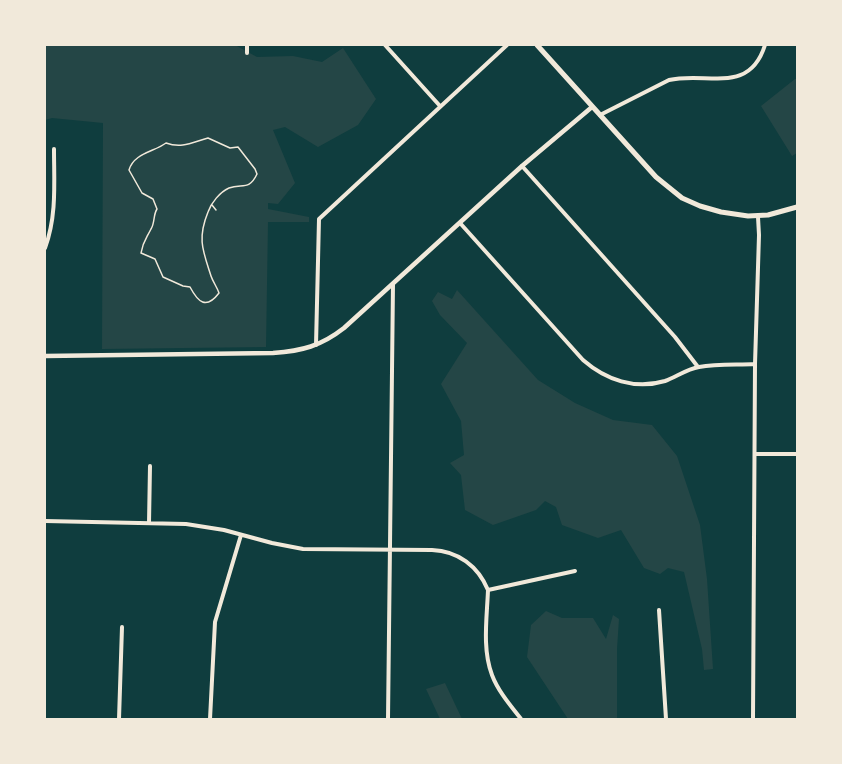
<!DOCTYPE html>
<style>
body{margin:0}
#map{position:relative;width:842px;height:764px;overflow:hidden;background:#0f3d3e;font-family:Roboto,sans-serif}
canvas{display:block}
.frame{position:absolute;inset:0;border:46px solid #f1e9da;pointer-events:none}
</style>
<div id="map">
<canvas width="842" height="764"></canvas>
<div class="frame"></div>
</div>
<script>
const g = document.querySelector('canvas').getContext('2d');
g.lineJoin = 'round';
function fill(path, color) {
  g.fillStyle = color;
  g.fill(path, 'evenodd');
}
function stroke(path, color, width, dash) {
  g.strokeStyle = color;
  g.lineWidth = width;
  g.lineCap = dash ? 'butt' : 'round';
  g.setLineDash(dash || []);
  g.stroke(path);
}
fill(new Path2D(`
 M 45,45 L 235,45 L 257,57 L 293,56 L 322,62 L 343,48 L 376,99 L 358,125 L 318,147 L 285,127 L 273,130 L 295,183 L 278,204 L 268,203 L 268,209 L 309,217 L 309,222 L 268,222 L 266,347 L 102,349 L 103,123 L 52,118 L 45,120 Z
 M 795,79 L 797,79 L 797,153 L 792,156 L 761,106 Z
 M 457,290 L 538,380 L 575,403 L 613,420 L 652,425 L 677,456 L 700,525 L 707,579 L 713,669 L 704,670 L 702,649 L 684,572 L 668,568 L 660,574 L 644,568 L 621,530 L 598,538 L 562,525 L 556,507 L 545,501 L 536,510 L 493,525 L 465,510 L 461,475 L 450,463 L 464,455 L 461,421 L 441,384 L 467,343 L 440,315 L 432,301 L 438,292 L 452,299 Z
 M 546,611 L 562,618 L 593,618 L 606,639 L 613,615 L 619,619 L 617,649 L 617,719 L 568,719 L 527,657 L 531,625 Z
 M 445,683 L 462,719 L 440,719 L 426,689 Z`), '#244646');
stroke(new Path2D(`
 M 208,138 L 230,148 L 238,147 L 255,169 L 257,174 C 249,191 242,183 229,188 C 220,192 211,203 208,212 C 197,239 203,251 211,276 C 213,282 217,287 219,293 C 206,310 198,302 190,287 L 183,286 L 163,277 L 155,259 L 141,253 C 143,241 146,239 151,229 C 155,223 153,215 157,209 L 153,199 L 142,193 L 129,170 C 134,153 154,152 166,143 C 182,149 193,142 208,138 Z
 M 212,205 L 216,210`), '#f1e9da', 1.5);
stroke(new Path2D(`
 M 385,45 L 440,106
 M 247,53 L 247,45
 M 600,115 L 669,80 C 706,71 749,96 765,45
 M 522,166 L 675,337 L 698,367
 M 460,223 L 583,360 C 606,380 635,390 665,381 C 676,377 687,369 699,367 C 717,364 737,365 755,364
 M 45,248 C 57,216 54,182 54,149
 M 316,345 L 319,219 L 507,45
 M 756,454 L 797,454
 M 45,521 L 186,524 L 224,530 L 272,543 L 303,549 L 432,550 C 458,551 478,566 488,590 C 487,617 482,649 492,675 C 498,691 510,705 521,719
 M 149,523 L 150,466
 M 488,590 L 575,571
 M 659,610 L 666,719
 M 119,719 L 122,627
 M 210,719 L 215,622 L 241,535
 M 388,719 L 393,284
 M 753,719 L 755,364 L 759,235 L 758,217`), '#f1e9da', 4);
stroke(new Path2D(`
 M 45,356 L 273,353 C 302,351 321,346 344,328 L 522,166 L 592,107`), '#f1e9da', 4.5);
stroke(new Path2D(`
 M 537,45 L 656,177 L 682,198 L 700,206 L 721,212 L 748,216 L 768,215 L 797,207`), '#f1e9da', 5);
</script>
